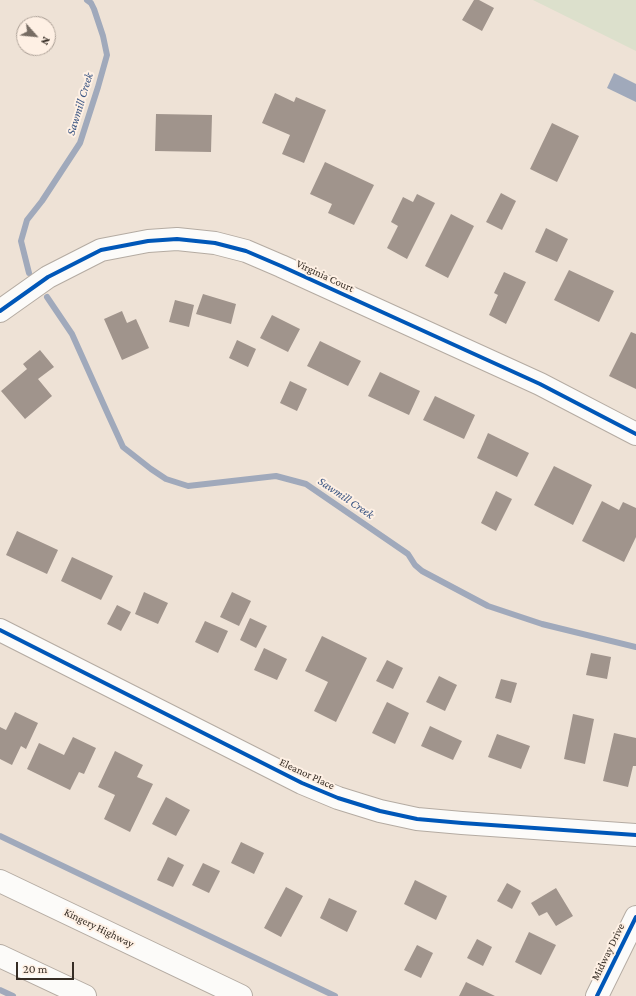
<!DOCTYPE html>
<style>
body{margin:0}
#map{position:relative;width:636px;height:996px;overflow:hidden;background:#eee2d6;font-family:"Crimson Pro",serif}
canvas{display:block}
.north{position:absolute;left:16px;top:16px;width:40px;height:40px;box-sizing:border-box;background:#fef0e4;border:1px solid #aea298;border-radius:50%;rotate:117deg;font-size:11px;font-weight:700;line-height:16px;text-align:center;color:#362d25}
.north::after{content:'';display:block;margin:auto;width:14px;height:18px;background:#766c63;clip-path:polygon(50% 0,100% 100%,50% 72%,0 100%)}
.scale{position:absolute;left:16px;top:962px;width:58px;height:18px;box-sizing:border-box;border:2px solid #362d25;border-top:0;padding-left:5px;font-size:12px;line-height:14px;white-space:nowrap;color:#362d25;-webkit-text-stroke:3px #fef0e4;paint-order:stroke}
</style>
<div id="map">
<canvas width="636" height="996"></canvas>
<div class="north">N</div>
<div class="scale">20 m</div>
</div>
<script>
const g = document.querySelector('canvas').getContext('2d');
g.lineJoin = 'round';
function fill(path, color) {
  g.fillStyle = color;
  g.fill(path, 'evenodd');
}
function stroke(path, color, width, dash) {
  g.strokeStyle = color;
  g.lineWidth = width;
  g.lineCap = dash ? 'butt' : 'round';
  g.setLineDash(dash || []);
  g.stroke(path);
}
function write(font, color, halo, rows, align = 'center') {
  g.font = font + ' "Crimson Pro",serif';
  g.lineWidth = 4;
  g.setLineDash([]);
  g.textBaseline = 'middle';
  g.strokeStyle = halo;
  g.fillStyle = color;
  for (const [text, x, y, turn = 0] of rows) {
    g.save();
    g.translate(x, y);
    g.rotate((+turn || 0) * Math.PI / 180);
    g.textAlign = isNaN(turn) ? turn : align;
    if (halo) g.strokeText(text, 0, 0);
    g.fillText(text, 0, 0);
    g.restore();
  }
}
fill(new Path2D(`
 M 533,0 L 636,0 L 636,51 Z`), '#dce0cc');
fill(new Path2D(`
 M 614,73 L 636,84 L 636,102 L 607,88 Z`), '#a0a9bb');
stroke(new Path2D(`
 M 29,273 L 21,241 L 27,220 L 42,201 L 80,143 L 98,87 L 107,55 L 103,36 L 94,9 L 91,3 L 87,0
 M 47,297 L 72,334 L 107,412 L 123,447 L 151,469 L 166,479 L 188,486 L 276,476 L 306,484 L 408,554 L 415,565 L 422,571 L 488,606 L 542,624 L 636,647
 M 0,836 L 335,996
 M 0,990 L 13,996`), '#a0a9bb', 6);
fill(new Path2D(`
 M 474,0 L 479,0 L 494,8 L 482,31 L 462,20 Z
 M 275,93 L 294,102 L 296,97 L 326,110 L 304,163 L 282,154 L 290,135 L 262,123 Z
 M 156,114 L 212,115 L 211,152 L 155,151 Z
 M 552,123 L 579,136 L 557,182 L 530,169 Z
 M 325,162 L 374,185 L 354,225 L 328,213 L 332,204 L 310,194 Z
 M 501,193 L 516,201 L 502,230 L 486,222 Z
 M 417,194 L 435,203 L 407,259 L 387,248 L 398,226 L 391,222 L 403,197 L 413,202 Z
 M 451,214 L 474,226 L 448,278 L 425,266 Z
 M 546,228 L 568,239 L 557,262 L 535,252 Z
 M 569,270 L 614,291 L 599,322 L 554,300 Z
 M 504,272 L 526,282 L 506,324 L 489,315 L 498,295 L 494,293 Z
 M 203,294 L 236,304 L 231,324 L 196,314 Z
 M 175,300 L 194,305 L 189,327 L 169,322 Z
 M 122,311 L 127,323 L 136,319 L 149,348 L 122,360 L 104,319 Z
 M 272,315 L 300,329 L 288,352 L 260,338 Z
 M 631,332 L 636,334 L 636,389 L 609,376 Z
 M 237,340 L 256,349 L 248,367 L 229,358 Z
 M 320,341 L 361,361 L 348,386 L 307,366 Z
 M 40,350 L 54,367 L 38,379 L 52,396 L 25,419 L 1,391 L 27,369 L 23,364 Z
 M 380,372 L 420,391 L 409,415 L 368,396 Z
 M 290,381 L 307,389 L 297,411 L 280,403 Z
 M 435,396 L 475,415 L 464,439 L 423,420 Z
 M 488,433 L 529,453 L 517,477 L 477,458 Z
 M 554,466 L 592,485 L 573,525 L 534,505 Z
 M 496,491 L 512,499 L 496,531 L 481,523 Z
 M 602,501 L 619,510 L 623,502 L 636,508 L 636,537 L 624,562 L 582,541 Z
 M 17,531 L 58,550 L 47,574 L 6,555 Z
 M 72,557 L 113,576 L 101,600 L 61,581 Z
 M 144,592 L 168,603 L 158,624 L 135,614 Z
 M 232,592 L 251,601 L 239,626 L 220,617 Z
 M 117,605 L 131,612 L 121,631 L 107,624 Z
 M 250,618 L 267,626 L 256,648 L 240,640 Z
 M 205,621 L 228,631 L 218,653 L 195,642 Z
 M 322,636 L 367,658 L 336,722 L 314,711 L 328,682 L 305,671 Z
 M 264,648 L 287,659 L 277,680 L 254,670 Z
 M 591,653 L 611,657 L 607,679 L 586,675 Z
 M 387,660 L 403,668 L 393,689 L 376,681 Z
 M 439,676 L 457,685 L 445,711 L 426,702 Z
 M 501,679 L 517,683 L 511,703 L 495,698 Z
 M 387,702 L 409,713 L 395,744 L 372,733 Z
 M 15,712 L 38,723 L 26,749 L 21,746 L 12,765 L 0,759 L 0,727 L 6,730 Z
 M 573,714 L 594,719 L 585,764 L 564,759 Z
 M 430,726 L 462,741 L 453,760 L 421,746 Z
 M 614,733 L 636,738 L 636,766 L 633,766 L 628,787 L 603,781 Z
 M 497,734 L 530,746 L 521,769 L 488,757 Z
 M 73,737 L 96,748 L 84,774 L 79,772 L 70,790 L 27,769 L 39,743 L 64,755 Z
 M 115,751 L 143,765 L 137,777 L 153,784 L 130,832 L 104,819 L 115,795 L 98,787 Z
 M 166,797 L 190,810 L 176,836 L 152,824 Z
 M 241,842 L 264,853 L 254,874 L 231,863 Z
 M 168,857 L 184,865 L 173,887 L 157,880 Z
 M 203,863 L 220,871 L 209,893 L 192,885 Z
 M 415,880 L 447,896 L 436,920 L 404,904 Z
 M 507,883 L 521,891 L 512,909 L 497,901 Z
 M 286,887 L 303,896 L 281,937 L 264,928 Z
 M 556,888 L 573,916 L 556,926 L 547,912 L 539,916 L 531,903 Z
 M 329,898 L 357,911 L 347,932 L 320,918 Z
 M 529,932 L 556,945 L 541,975 L 515,962 Z
 M 477,939 L 492,947 L 483,966 L 467,958 Z
 M 417,945 L 433,953 L 421,978 L 404,970 Z
 M 466,982 L 495,996 L 459,996 Z`), '#a0948c');
const street = new Path2D(`
 M 0,311 L 48,277 L 101,250 L 148,241 L 177,239 L 215,243 L 246,251 L 281,266 L 540,384 L 636,434
 M 0,630 L 302,783 L 338,798 L 380,811 L 417,819 L 462,823 L 636,835
 M 597,996 L 636,917`);
const highway = new Path2D(`
 M 0,881 L 241,996
 M 0,956 L 85,996`);
stroke(street, '#b4aba2', 24);
stroke(highway, '#b4aba2', 24);
stroke(street, '#fcfbf9', 22);
stroke(highway, '#fcfbf9', 22);
stroke(new Path2D(`
 M 0,311 L 48,277 L 101,250 L 148,241 L 177,239 L 215,243 L 246,251 L 281,266 L 540,384 L 636,434
 M 0,630 L 302,783 L 338,798 L 380,811 L 417,819 L 462,823 L 636,835
 M 597,996 L 636,917`), '#0057b8', 4);
write('11px', '#362d25', '#fef0e4', [
 ["Virginia Court",325,276,25],
 ["Eleanor Place",307,774,25],
 ["Kingery Highway",99,928,26],
 ["Midway Drive",608,952,-64]
]);
write('italic 12px', '#3a5583', '#fef0e4', [
 ["Sawmill Creek",80,104,-73],
 ["Sawmill Creek",346,498,34]
]);
</script>
